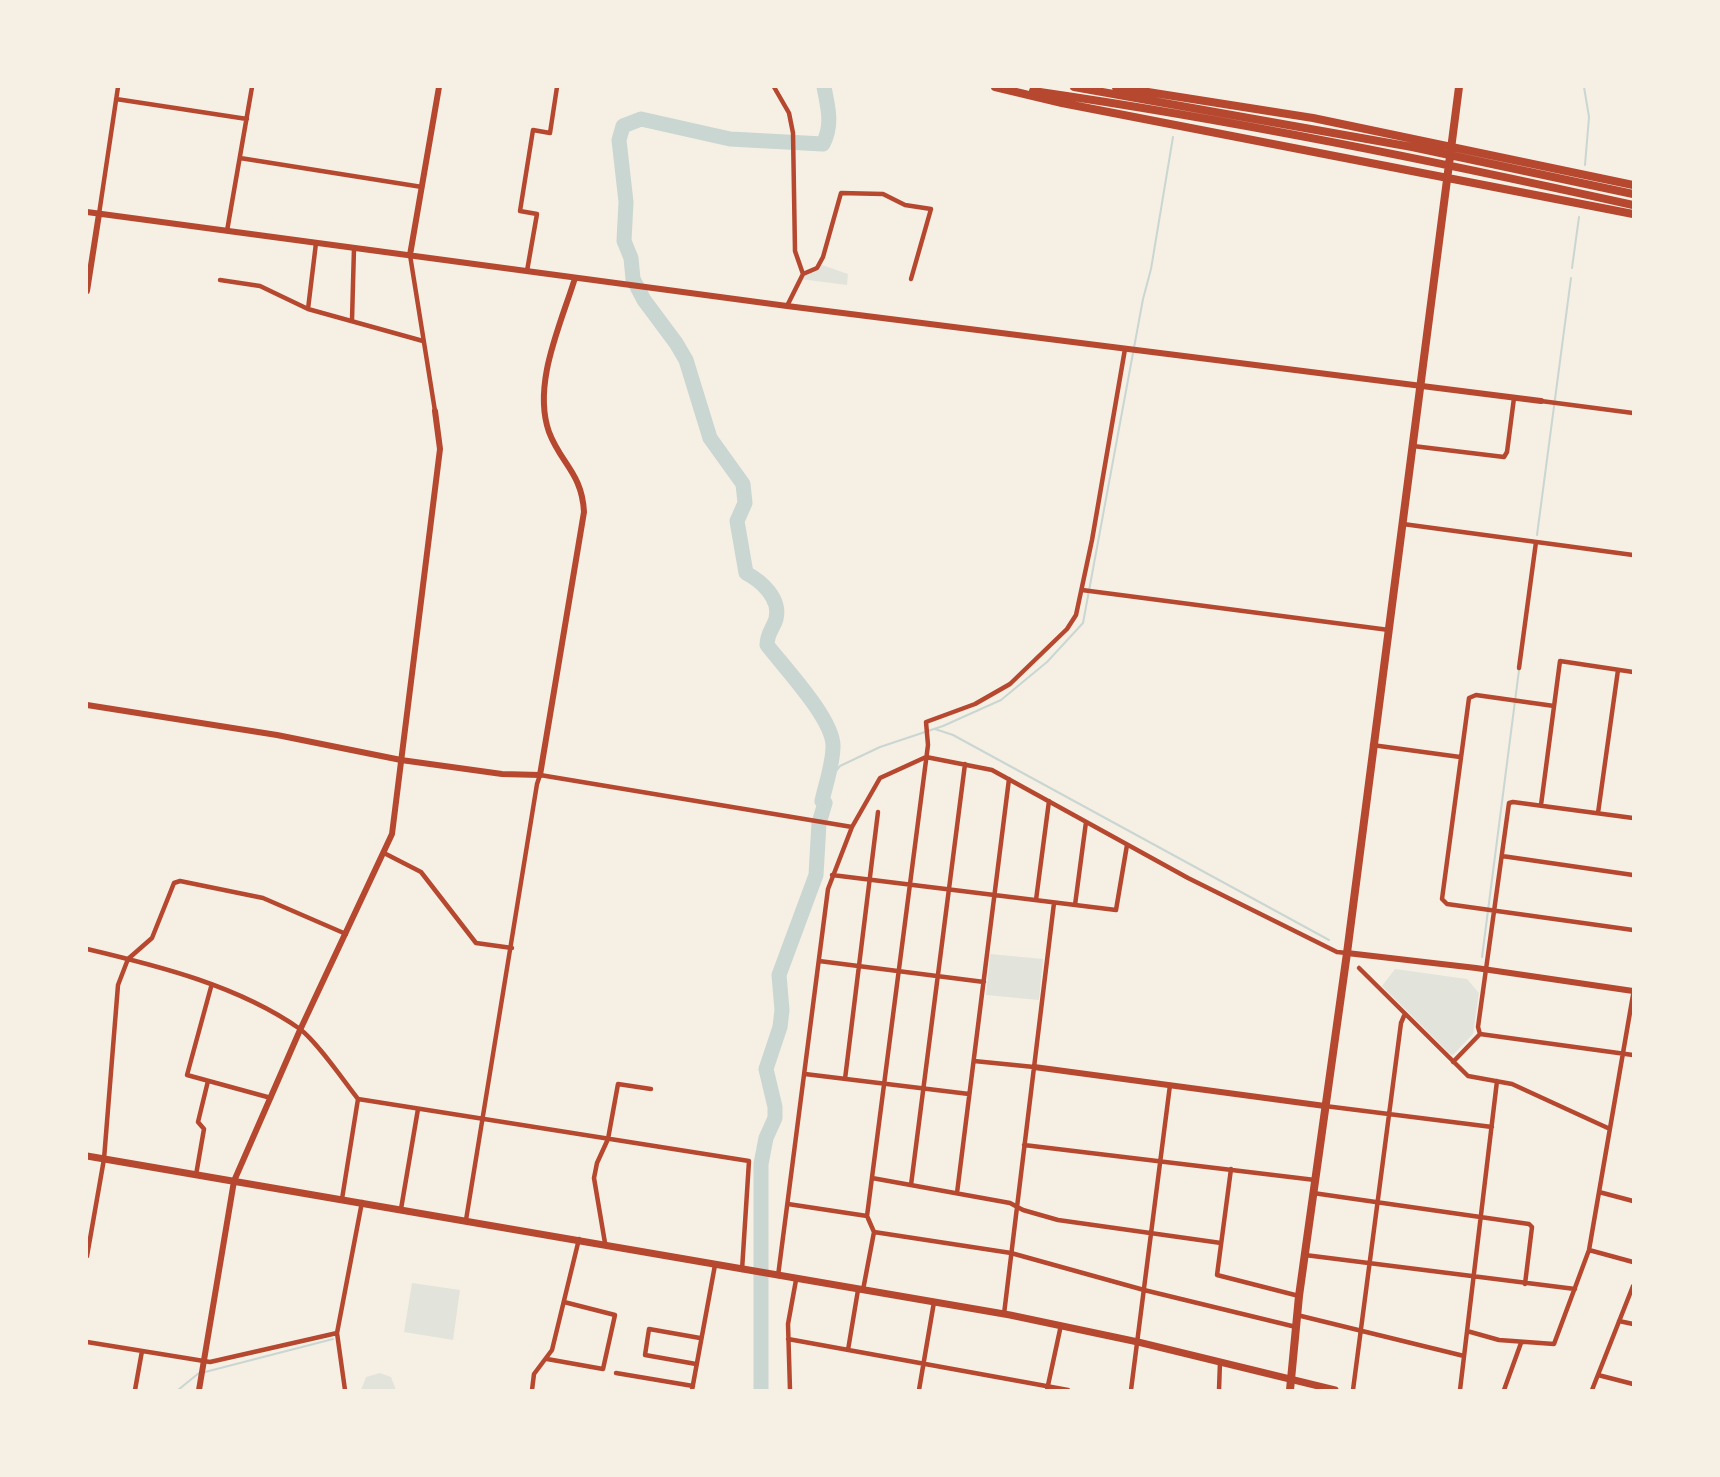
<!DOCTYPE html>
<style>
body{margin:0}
#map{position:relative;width:1720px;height:1477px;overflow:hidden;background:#f6efe4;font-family:"Noto Sans",sans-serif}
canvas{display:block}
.frame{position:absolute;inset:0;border:88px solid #f6efe4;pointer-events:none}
</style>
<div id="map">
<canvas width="1720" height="1477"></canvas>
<div class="frame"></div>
</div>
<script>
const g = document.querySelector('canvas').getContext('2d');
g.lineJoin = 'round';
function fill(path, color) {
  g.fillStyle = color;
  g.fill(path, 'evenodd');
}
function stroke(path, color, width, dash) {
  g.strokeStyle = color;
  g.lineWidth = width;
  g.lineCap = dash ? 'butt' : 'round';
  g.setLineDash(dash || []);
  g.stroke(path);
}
fill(new Path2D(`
 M 819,264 L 848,274 L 847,285 L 800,279 L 803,274 Z
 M 990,954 L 1043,959 L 1039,1000 L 986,995 Z
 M 1395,969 L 1467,979 L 1479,993 L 1473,1034 L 1453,1055 L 1450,1054 L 1382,986 Z
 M 412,1283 L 460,1290 L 453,1340 L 404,1332 Z
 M 380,1373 L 391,1377 L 396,1390 L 361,1390 L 366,1377 Z`), '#e2e4dc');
stroke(new Path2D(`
 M 1584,87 L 1589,117 L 1585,165
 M 1572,268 L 1579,217
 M 1537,535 L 1571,278
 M 935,729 L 953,735 L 1329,940
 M 825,803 L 830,778 L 840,766 L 880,747 L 943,726 L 1001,700 L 1047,662 L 1083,623 L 1143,299 L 1151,269 L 1173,137
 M 1482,957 L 1519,670
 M 205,1372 L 333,1339
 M 178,1390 L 199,1373`), '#c9d6d2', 2);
stroke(new Path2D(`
 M 761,1390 L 761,1164 L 766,1138 L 775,1118 L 775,1107 L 766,1069 L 780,1027 L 782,1010 L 779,975 L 816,875 L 819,823 L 825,803 L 822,801 C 826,783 833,764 833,746 C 833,719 785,668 767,645 C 767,633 773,629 776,619 C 781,598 761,581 746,573 L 737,521 L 745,503 L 743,484 L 710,438 L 686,360 L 676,343 L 644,300 L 633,279 L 631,258 L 624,241 L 626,202 L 619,140 L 623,126 L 641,119 L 730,139 L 823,144 C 833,124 828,108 824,87`), '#c9d6d2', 15);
stroke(new Path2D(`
 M 774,87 L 789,113 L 793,133 L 795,251 L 803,274
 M 116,99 L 247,119
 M 240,158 L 422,187
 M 99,214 L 118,87
 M 227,231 L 252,87
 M 316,243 L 308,309 L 423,341
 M 410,255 L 435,411
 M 527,271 L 537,214 L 520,211 L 533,130 L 550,133 L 557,87
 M 220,280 L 260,286 L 308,309
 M 787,306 L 803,274 L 817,268 L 823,257 L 841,193 L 883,194 L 905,205 L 931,209 L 911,279
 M 352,320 L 354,248
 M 1541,401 L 1633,413
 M 1413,446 L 1504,457 L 1507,452 L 1514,398
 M 1403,524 L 1633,555
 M 1082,590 L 1389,630
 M 1519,668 L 1536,542
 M 1554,706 L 1476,695 L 1469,698 L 1442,899 L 1447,904 L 1633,930
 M 1372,745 L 1460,757
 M 1541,805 L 1560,661 L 1633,672
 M 1598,813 L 1618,670
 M 384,853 L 421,872 L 476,943 L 512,948
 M 1502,856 L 1633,875
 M 832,875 L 1116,910 L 1127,845
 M 1036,900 L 1049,801
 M 1075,905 L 1086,822
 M 87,949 C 159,966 239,986 300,1029 C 318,1043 343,1080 358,1099 L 749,1161 L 742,1270
 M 819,961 L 984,982
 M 1359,968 L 1468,1076 L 1512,1084 L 1610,1129
 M 211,987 L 187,1075 L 271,1098
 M 1480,1034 L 1478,1027 L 1509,803 L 1513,802 L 1633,818
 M 974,1061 L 1034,1067
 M 1453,1062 L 1480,1034 L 1633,1055
 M 805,1074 L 969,1094
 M 845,1079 L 878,812
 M 1325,1106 L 1492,1127
 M 1024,1145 L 1315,1180
 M 1231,1169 L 1217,1275 L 1299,1296
 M 196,1175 L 204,1129 L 198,1122 L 208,1081
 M 872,1178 L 1010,1203 L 1023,1210 L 1058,1220 L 1221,1243
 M 911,1185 L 965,764
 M 1599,1192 L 1633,1201
 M 957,1193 L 1009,779
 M 1313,1193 L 1529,1224 L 1532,1227 L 1525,1284
 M 342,1199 L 358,1099
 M 788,1204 L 867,1216
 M 401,1209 L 418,1109
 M 466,1220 L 537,784 L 540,775 L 852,827
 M 874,1232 L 1011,1253 L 1144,1290 L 1296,1327
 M 605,1243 L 594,1178 L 597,1163 L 608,1139 L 618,1084 L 651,1089
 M 1589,1250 L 1633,1262
 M 1305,1255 L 1575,1289
 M 87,1256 L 104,1159 L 118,985 L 128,959 L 152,938 L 174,883 L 180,881 L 263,898 L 346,934
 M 778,1276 L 828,889 L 852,827 L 880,778 L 926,757 L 992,770 L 1188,878 L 1337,952 L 1347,953
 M 863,1290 L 874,1232 L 867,1216 L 928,745 L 926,722 L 975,704 L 1010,684 L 1067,629 L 1076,615 L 1092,540 L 1125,349
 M 1004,1314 L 1054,903
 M 1297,1315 L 1464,1356
 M 1619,1321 L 1633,1324
 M 1467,1331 L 1499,1340 L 1554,1344 L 1589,1250 L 1633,995
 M 788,1339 L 1068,1390
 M 87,1342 L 210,1362 L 337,1333
 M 848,1350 L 858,1290
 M 547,1359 L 603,1369 L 615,1315 L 564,1302
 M 696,1364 L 645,1355 L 649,1329 L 700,1338
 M 616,1373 L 693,1386
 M 1598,1375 L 1633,1384
 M 135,1390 L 142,1351
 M 345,1390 L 337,1333 L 362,1202
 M 532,1390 L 534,1374 L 552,1350 L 579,1239
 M 692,1390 L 715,1265
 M 790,1390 L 788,1324 L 796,1280
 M 919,1390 L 934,1302
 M 1047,1390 L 1061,1325
 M 1131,1390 L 1170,1085
 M 1219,1390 L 1220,1362
 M 1353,1390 L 1401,1023 L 1404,1016
 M 1460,1390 L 1497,1081
 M 1504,1390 L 1521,1343
 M 1592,1390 L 1633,1286`), '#b5482f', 4.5);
stroke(new Path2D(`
 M 87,212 L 787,306 L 1541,401
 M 410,255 L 439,87
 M 87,291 L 99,214
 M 87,705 L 277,735 L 401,760 L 502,774 L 540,775 L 584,512 C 582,473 561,464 549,432 C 532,384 561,324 575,278
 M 1347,953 L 1476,968 L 1633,991
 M 1034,1067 L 1325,1106
 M 199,1390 L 234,1181 L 300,1030 L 392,834 L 440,449 L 435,411`), '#b5482f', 6);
stroke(new Path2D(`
 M 87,1156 L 1010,1315 L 1138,1342 L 1335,1390`), '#b5482f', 7);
stroke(new Path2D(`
 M 995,87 L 1062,103 L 1633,214
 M 1074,87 L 1412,147 L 1633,194
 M 1116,87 L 1313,118 L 1633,185
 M 1033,91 C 1234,120 1434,161 1633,205
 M 1290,1390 L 1299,1296 L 1347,953 L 1459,87`), '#b5482f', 8);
</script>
